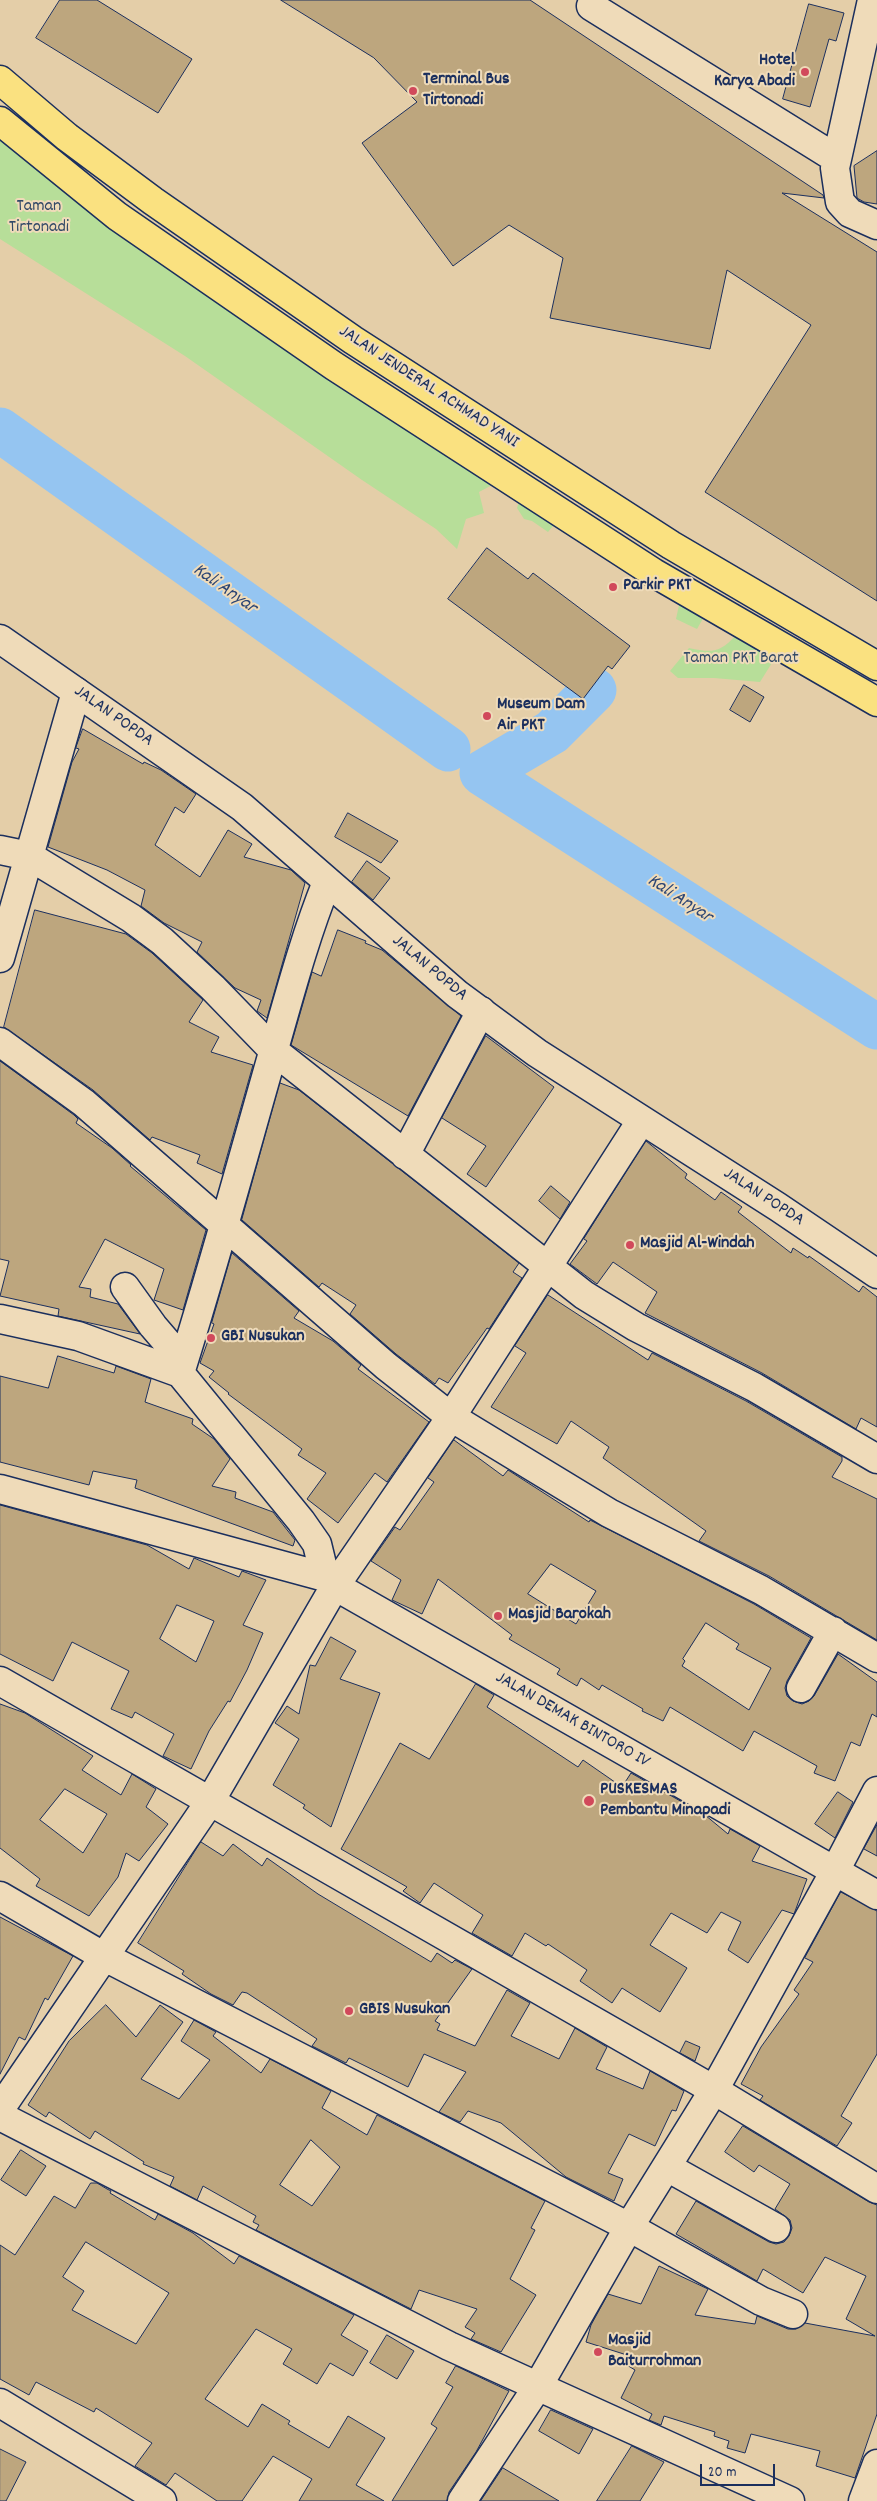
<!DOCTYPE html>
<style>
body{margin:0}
#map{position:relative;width:877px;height:2501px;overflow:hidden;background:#e4cea8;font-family:Dekko,sans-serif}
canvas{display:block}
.scale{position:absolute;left:700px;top:2464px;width:75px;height:22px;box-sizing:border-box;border:2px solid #1b2f5e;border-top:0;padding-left:6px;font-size:15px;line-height:18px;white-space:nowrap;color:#1b2f5e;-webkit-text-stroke:4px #efdbb9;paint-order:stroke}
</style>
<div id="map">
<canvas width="877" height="2501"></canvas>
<div class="scale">20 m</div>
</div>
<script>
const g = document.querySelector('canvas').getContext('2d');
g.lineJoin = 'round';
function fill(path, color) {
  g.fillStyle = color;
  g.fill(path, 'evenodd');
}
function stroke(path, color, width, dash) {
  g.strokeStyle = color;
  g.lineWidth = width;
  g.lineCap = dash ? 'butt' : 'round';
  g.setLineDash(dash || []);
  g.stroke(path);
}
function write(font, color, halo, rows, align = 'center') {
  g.font = font + ' Dekko,sans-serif';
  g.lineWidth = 4;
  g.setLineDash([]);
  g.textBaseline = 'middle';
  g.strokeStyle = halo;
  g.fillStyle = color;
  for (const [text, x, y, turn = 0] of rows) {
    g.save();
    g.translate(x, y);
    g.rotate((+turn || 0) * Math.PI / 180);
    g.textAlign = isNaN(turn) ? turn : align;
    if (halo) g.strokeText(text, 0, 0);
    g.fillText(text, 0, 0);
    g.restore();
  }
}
fill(new Path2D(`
 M 0,139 L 54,183 L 496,483 L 479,492 L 484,513 L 466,519 L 457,549 L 436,529 L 362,480 L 185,356 L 0,239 Z
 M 520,498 L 705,615 L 697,629 L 676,619 L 679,605 L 553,526 L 548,532 L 532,521 L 524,519 L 517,508 Z
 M 736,635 L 775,658 L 760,682 L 714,678 L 678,678 L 670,671 L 689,648 C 712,653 720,653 736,635 Z`), '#b7de99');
stroke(new Path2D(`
 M 0,430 L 448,749
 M 594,690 L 552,732 L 482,773 L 877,1027`), '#95c5f1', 45);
const building = new Path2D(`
 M 60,0 L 97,0 L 192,59 L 158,113 L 36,38 Z
 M 281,0 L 530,0 L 823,195 L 824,198 L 782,193 L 877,252 L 877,601 L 705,492 L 811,325 L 727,270 L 710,349 L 550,318 L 563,258 L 509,225 L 453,266 L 362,143 L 417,102 L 374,58 Z
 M 809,4 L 844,13 L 836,41 L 829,39 L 810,107 L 783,99 Z
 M 877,151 L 877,204 L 864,202 L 857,198 L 854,166 Z
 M 487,548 L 528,579 L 533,573 L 630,646 L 612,669 L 608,666 L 583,699 L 448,599 Z
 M 744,685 L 764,697 L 750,722 L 730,710 Z
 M 83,729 L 143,764 L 144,762 L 161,770 L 196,794 L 184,813 L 175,807 L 155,845 L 200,877 L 228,830 L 252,844 L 244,857 L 291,870 L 305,883 L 267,1018 L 257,1011 L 261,1000 L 235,988 L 197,952 L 202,942 L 164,923 L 141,906 L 145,890 L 107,870 L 48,847 L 72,762 L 79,749 L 76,748 Z
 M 348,813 L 398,841 L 381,863 L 335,837 Z
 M 367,861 L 390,878 L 373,900 L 352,882 Z
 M 35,910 L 126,934 L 152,953 L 203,1000 L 189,1022 L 219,1037 L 211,1052 L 253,1065 L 222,1174 L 197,1163 L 200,1155 L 152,1137 L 150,1140 L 93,1090 L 4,1027 Z
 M 338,930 L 366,941 L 365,943 L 382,950 L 461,1016 L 408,1116 L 291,1045 L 312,972 L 321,976 Z
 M 486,1036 L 554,1087 L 486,1187 L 467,1174 L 486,1146 L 442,1118 Z
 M 0,1061 L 74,1115 L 78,1119 L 76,1123 L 112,1148 L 131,1165 L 130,1166 L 206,1230 L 183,1310 L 154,1300 L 164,1269 L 105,1239 L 79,1287 L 91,1289 L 90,1297 L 118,1304 L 140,1334 L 58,1316 L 59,1309 L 0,1296 L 9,1261 L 0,1259 Z
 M 280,1083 L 299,1090 L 519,1263 L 513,1272 L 522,1278 L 489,1329 L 487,1328 L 448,1383 L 439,1378 L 435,1384 L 396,1354 L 350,1314 L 356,1305 L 322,1283 L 319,1287 L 242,1220 Z
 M 646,1141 L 687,1174 L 685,1178 L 715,1200 L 721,1192 L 742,1207 L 738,1212 L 791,1253 L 793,1248 L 808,1258 L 809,1256 L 859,1292 L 863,1286 L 877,1297 L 877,1427 L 861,1418 L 856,1429 L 762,1373 L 645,1313 L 657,1292 L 613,1262 L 597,1284 L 570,1264 L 587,1241 L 584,1239 Z
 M 551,1186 L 570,1202 L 560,1219 L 539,1201 Z
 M 232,1253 L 299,1311 L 294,1318 L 333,1341 L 361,1365 L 358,1369 L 429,1422 L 387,1482 L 375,1473 L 338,1523 L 307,1499 L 326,1473 L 298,1455 L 302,1449 L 228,1394 L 229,1393 L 209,1377 L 214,1371 L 200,1363 L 214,1324 L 212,1323 Z
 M 548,1295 L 648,1360 L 652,1353 L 746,1401 L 842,1457 L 842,1461 L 832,1477 L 877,1499 L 877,1640 L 769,1576 L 699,1541 L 706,1531 L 603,1458 L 609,1447 L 571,1421 L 557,1444 L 491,1407 L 526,1353 L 515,1346 Z
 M 58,1356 L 114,1373 L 116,1366 L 151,1379 L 145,1402 L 193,1419 L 192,1424 L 214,1439 L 230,1459 L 212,1486 L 236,1492 L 235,1498 L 273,1512 L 295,1540 L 293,1546 L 135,1488 L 137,1480 L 93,1471 L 89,1485 L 0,1462 L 0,1376 L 48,1388 Z
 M 454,1440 L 503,1476 L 508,1470 L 589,1522 L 590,1520 L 754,1604 L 811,1638 L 787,1681 L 785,1688 L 787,1696 L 793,1701 L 802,1704 L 809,1701 L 814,1696 L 838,1654 L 877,1682 L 877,1717 L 872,1714 L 860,1746 L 851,1742 L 835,1781 L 814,1773 L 817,1766 L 754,1731 L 743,1751 L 670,1707 L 663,1721 L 642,1711 L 643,1709 L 602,1685 L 599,1690 L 581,1678 L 577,1686 L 557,1674 L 560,1669 L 509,1639 L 512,1635 L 438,1579 L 422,1614 L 392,1600 L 401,1580 L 371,1561 L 395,1527 L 400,1530 L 434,1482 L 428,1478 ZM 551,1564 L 596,1591 L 576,1624 L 528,1594 ZM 706,1623 L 739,1644 L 736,1649 L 771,1668 L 749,1710 L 682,1666 L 685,1661 L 683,1659 Z
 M 0,1505 L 147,1545 L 189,1569 L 194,1558 L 239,1577 L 242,1571 L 266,1580 L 243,1625 L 263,1633 L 247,1670 L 230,1702 L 228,1701 L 209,1731 L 191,1769 L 163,1756 L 174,1734 L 135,1712 L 132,1718 L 111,1709 L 129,1671 L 72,1642 L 53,1681 L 0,1654 ZM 177,1605 L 214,1621 L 196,1662 L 160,1639 Z
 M 331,1637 L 356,1651 L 340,1679 L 380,1693 L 331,1827 L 303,1808 L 305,1805 L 273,1785 L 299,1739 L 275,1723 L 287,1706 L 299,1714 L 310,1665 L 315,1666 Z
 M 476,1684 L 494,1695 L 487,1707 L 578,1767 L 583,1760 L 622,1787 L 631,1773 L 705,1815 L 728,1834 L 730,1829 L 760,1846 L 752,1861 L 807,1879 L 794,1914 L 782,1910 L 748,1963 L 728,1950 L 741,1922 L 721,1912 L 707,1933 L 671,1913 L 650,1945 L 687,1968 L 660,2012 L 622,1988 L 612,2003 L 580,1981 L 587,1970 L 548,1944 L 546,1946 L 525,1933 L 512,1956 L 472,1933 L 483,1915 L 434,1883 L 420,1903 L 403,1891 L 407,1887 L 341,1849 L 400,1743 L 429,1759 Z
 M 0,1704 L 25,1713 L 93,1756 L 82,1770 L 121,1795 L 132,1774 L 156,1789 L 146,1807 L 168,1824 L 139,1861 L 126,1853 L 118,1877 L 89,1916 L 36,1886 L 40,1879 L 0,1848 ZM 65,1789 L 107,1814 L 83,1853 L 40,1820 Z
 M 838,1792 L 853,1802 L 835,1838 L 815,1824 Z
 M 877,1825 L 877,1856 L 864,1849 Z
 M 201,1842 L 223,1856 L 233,1844 L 262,1866 L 267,1858 L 318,1894 L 431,1962 L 437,1953 L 452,1963 L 455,1960 L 472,1969 L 435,2021 L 440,2024 L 437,2030 L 475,2046 L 507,1990 L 530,2003 L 511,2036 L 559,2059 L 575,2028 L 607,2047 L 596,2069 L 643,2089 L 650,2071 L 684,2091 L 676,2111 L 672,2110 L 655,2146 L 629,2134 L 608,2173 L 623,2179 L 614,2201 L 566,2177 L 501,2123 L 468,2111 L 460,2122 L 439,2112 L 466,2072 L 424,2054 L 408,2087 L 349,2058 L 346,2063 L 312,2046 L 317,2039 L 247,1993 L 242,1992 L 233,2005 L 211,1994 L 182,1974 L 184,1971 L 138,1943 Z
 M 841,1892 L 877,1911 L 877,2054 L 841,2116 L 852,2123 L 837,2146 L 760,2100 L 763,2096 L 741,2084 L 761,2047 L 799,1994 L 794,1990 L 813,1962 L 805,1958 Z
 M 0,1917 L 73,1956 L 48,2000 L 45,1998 L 25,2040 L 19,2037 L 0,2074 Z
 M 106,2005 L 136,2037 L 160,2005 L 183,2022 L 141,2079 L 179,2099 L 210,2060 L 181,2041 L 194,2020 L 216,2032 L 213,2036 L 261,2073 L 270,2059 L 331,2091 L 322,2108 L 367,2135 L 377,2115 L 545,2201 L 531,2228 L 535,2230 L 510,2279 L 536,2295 L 501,2352 L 471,2339 L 475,2333 L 465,2327 L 477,2309 L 419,2290 L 411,2309 L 256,2230 L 259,2225 L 253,2222 L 256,2216 L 203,2186 L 197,2200 L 170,2186 L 174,2177 L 143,2164 L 144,2162 L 95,2131 L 90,2139 L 49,2112 L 46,2117 L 28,2105 L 69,2041 ZM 311,2140 L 340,2167 L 312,2206 L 280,2185 Z
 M 686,2041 L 700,2047 L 695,2061 L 680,2053 Z
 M 743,2126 L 869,2202 L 877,2205 L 877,2414 L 855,2478 L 816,2466 L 820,2451 L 751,2434 L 745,2453 L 727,2448 L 729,2441 L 714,2436 L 715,2432 L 664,2416 L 661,2425 L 649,2420 L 652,2414 L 621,2398 L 635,2370 L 625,2364 L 630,2356 L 586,2342 L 591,2325 L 608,2294 L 641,2304 L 659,2266 L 708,2289 L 695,2315 L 755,2324 L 757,2316 L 788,2329 L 796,2329 L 805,2323 L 875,2336 L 846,2319 L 866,2276 L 825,2257 L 803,2293 L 763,2269 L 757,2281 L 676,2234 L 696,2201 L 769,2242 L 776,2244 L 784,2242 L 789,2236 L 792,2228 L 790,2220 L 775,2209 L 790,2184 L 759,2165 L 754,2172 L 725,2152 Z
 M 21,2150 L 46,2166 L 26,2196 L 1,2180 Z
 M 91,2183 L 97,2183 L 107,2189 L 111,2191 L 110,2193 L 155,2220 L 158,2214 L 193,2233 L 234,2264 L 239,2256 L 354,2315 L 341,2335 L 368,2351 L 353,2376 L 330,2363 L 317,2384 L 283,2364 L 292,2349 L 256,2329 L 205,2399 L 248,2427 L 262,2404 L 290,2421 L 288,2424 L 329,2448 L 348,2416 L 385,2438 L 356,2485 L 384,2501 L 299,2501 L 312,2479 L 273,2456 L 242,2501 L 217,2501 L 175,2473 L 166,2485 L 135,2466 L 152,2443 L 96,2408 L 94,2412 L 36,2382 L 29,2395 L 0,2379 L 0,2245 L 15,2255 L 54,2196 L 75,2208 ZM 86,2242 L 169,2293 L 136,2344 L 72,2310 L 84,2291 L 63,2277 Z
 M 387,2335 L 414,2351 L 397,2379 L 370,2363 Z
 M 456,2366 L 509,2391 L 476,2452 L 449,2492 L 447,2501 L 392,2501 L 437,2428 L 431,2424 L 453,2387 L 446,2383 Z
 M 551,2410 L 593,2429 L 579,2454 L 539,2431 Z
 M 632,2446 L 664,2462 L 640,2501 L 597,2501 Z
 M 0,2449 L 26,2462 L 6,2501 L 0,2501 Z
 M 503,2468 L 559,2501 L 481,2501 Z`);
fill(building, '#bda67e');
stroke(building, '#1b2f5e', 1);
const minor = new Path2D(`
 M 872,0 L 835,168 L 840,202 L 850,213 L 877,225
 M 591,6 L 837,159
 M 0,850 L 29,856 L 131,918 L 162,941 L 213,988 L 274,1051 L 584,1295 L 636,1327 L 754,1387 L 877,1459
 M 0,958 L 76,692
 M 0,1042 L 84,1103 L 386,1366 L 451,1417 L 609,1513 L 761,1590 L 877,1658
 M 405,1155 L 481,1011
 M 125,1287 L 153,1326 L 183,1361
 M 0,1319 L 78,1336 L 180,1373 L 301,1521 L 317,1544 L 325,1577
 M 180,1373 C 213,1268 242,1161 272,1056 C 289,997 304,939 327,882
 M 0,1489 L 325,1577 L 335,1586 L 877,1895
 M 0,1681 L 714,2090 L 877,2189
 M 801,1688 L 833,1631
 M 0,1896 L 103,1956 L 629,2227 L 761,2301 L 793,2314
 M 0,2109 L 209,1803 L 335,1586 L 451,1417 L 641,1121
 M 0,2116 L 449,2346 L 790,2501
 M 667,2167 L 776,2228
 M 462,2501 L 538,2386 L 629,2227 L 714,2090 L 835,1871 L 877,1791
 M 863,2501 L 877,2464`);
const secondary = new Path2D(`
 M 0,639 L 242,807 L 457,994 L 537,1053 L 778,1207 L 877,1274
 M 0,2403 L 162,2501`);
const primary = new Path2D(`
 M 0,80 L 67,137 L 153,201 L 353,340 L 671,545 L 877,666
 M 0,121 L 117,216 L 334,366 L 654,573 L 877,702`);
stroke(minor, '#1b2f5e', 31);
stroke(secondary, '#1b2f5e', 31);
stroke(primary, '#1b2f5e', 31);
stroke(minor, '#efdbb9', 28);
stroke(secondary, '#efdbb9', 28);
stroke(primary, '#fae180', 28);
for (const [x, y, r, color] of [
 [805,72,5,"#d1495b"],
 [413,91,5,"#d1495b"],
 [613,587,5,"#d1495b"],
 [487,716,5,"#d1495b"],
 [630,1245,5,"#d1495b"],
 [211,1338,5,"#d1495b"],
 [498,1616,5,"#d1495b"],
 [589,1801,6,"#d1495b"],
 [349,2011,5,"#d1495b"],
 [598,2352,5,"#d1495b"]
]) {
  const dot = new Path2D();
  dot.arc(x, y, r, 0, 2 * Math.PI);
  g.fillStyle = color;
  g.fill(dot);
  stroke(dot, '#efdbb9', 2);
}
write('bold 18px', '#1b2f5e', '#efdbb9', [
 ["Hotel",795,62,"right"],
 ["Karya Abadi",795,83,"right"],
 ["Terminal Bus",423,81],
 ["Tirtonadi",423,102],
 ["Parkir PKT",623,587],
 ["Museum Dam",497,706],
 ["Air PKT",497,727],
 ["Masjid Al-Windah",640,1245],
 ["GBI Nusukan",221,1338],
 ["Masjid Barokah",508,1616],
 ["PUSKESMAS",600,1791],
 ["Pembantu Minapadi",600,1812],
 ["GBIS Nusukan",359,2011],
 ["Masjid",608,2342],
 ["Baiturrohman",608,2363]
], 'left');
write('18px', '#324967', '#efdbb9', [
 ["Taman",39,208],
 ["Tirtonadi",39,229],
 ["Taman PKT Barat",741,660]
]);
write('18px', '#1b2f5e', '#efdbb9', [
 ["JALAN JENDERAL ACHMAD YANI",428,388,33],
 ["JALAN POPDA",113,717,35],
 ["JALAN POPDA",429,969,40],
 ["JALAN POPDA",763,1198,33],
 ["JALAN DEMAK BINTORO IV",572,1721,30]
]);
write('italic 19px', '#2d4674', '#efdbb9', [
 ["Kali Anyar",224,590,35],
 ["Kali Anyar",679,900,33]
]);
</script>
